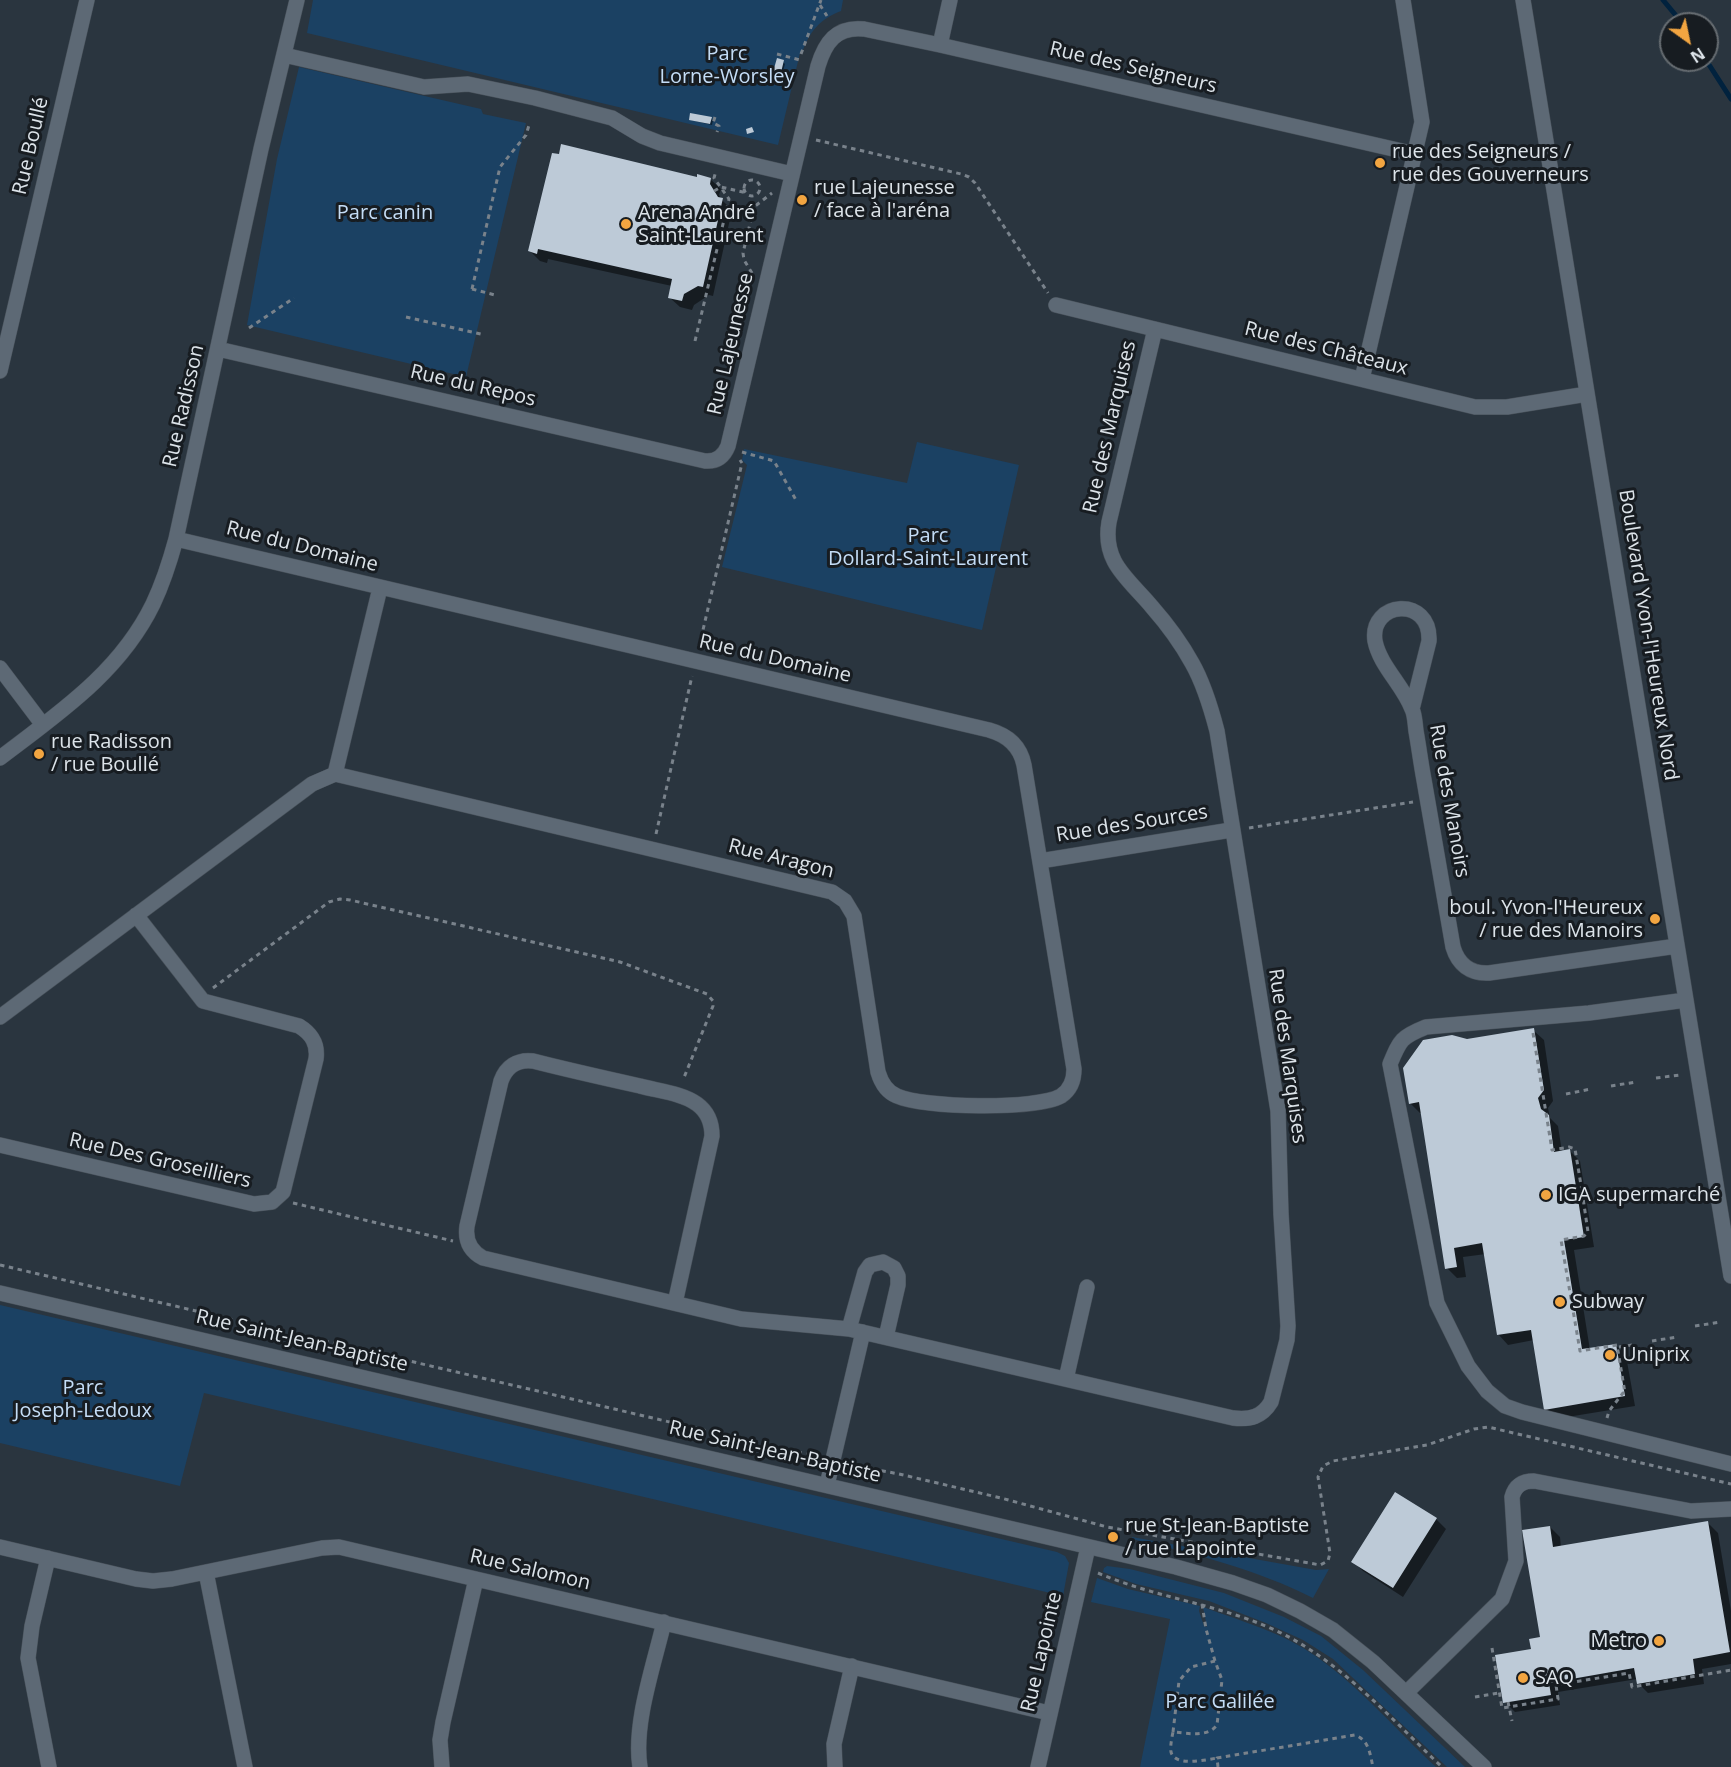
<!DOCTYPE html>
<meta charset="utf-8">
<style>
body{margin:0}
#map{position:relative;width:1731px;height:1767px;overflow:hidden;background:#2a353f;font-family:"Open Sans",sans-serif}
canvas{display:block}
.north{position:absolute;left:1659px;top:12px;width:60px;height:60px;box-sizing:border-box;background:#171c21;border:2px solid #666c71;border-radius:50%;rotate:147deg;font-size:16px;font-weight:700;line-height:24px;text-align:center;color:#dce3e9}
.north::after{content:'';display:block;margin:auto;width:21px;height:27px;background:#f2a541;clip-path:polygon(50% 0,100% 100%,50% 72%,0 100%)}
</style>
<div id="map">
<canvas width="1731" height="1767"></canvas>
<div class="north">N</div>
</div>
<script>
const g = document.querySelector('canvas').getContext('2d');
g.lineJoin = 'round';
function fill(path, color) {
  g.fillStyle = color;
  g.fill(path, 'evenodd');
}
function stroke(path, color, width, dash) {
  g.strokeStyle = color;
  g.lineWidth = width;
  g.lineCap = dash ? 'butt' : 'round';
  g.setLineDash(dash || []);
  g.stroke(path);
}
function write(font, color, halo, rows, align = 'center') {
  g.font = font + ' "Open Sans",sans-serif';
  g.lineWidth = 6;
  g.setLineDash([]);
  g.textBaseline = 'middle';
  g.strokeStyle = halo;
  g.fillStyle = color;
  for (const [text, x, y, turn = 0] of rows) {
    g.save();
    g.translate(x, y);
    g.rotate((+turn || 0) * Math.PI / 180);
    g.textAlign = isNaN(turn) ? turn : align;
    if (halo) g.strokeText(text, 0, 0);
    g.fillText(text, 0, 0);
    g.restore();
  }
}
fill(new Path2D(`
 M 313,0 L 843,0 L 841,11 C 820,19 809,32 802,53 L 800,53 L 778,145 L 307,33 Z
 M 299,67 L 481,109 L 483,114 L 526,123 L 466,377 L 247,325 L 277,159 Z
 M 917,442 L 1019,465 L 982,630 L 722,567 L 747,465 L 742,460 L 744,449 L 907,483 Z
 M 0,1305 L 1057,1552 L 1065,1556 L 1069,1563 L 1063,1596 L 204,1393 L 180,1486 L 0,1443 Z
 M 1132,1537 L 1316,1570 L 1329,1569 L 1313,1598 C 1256,1569 1194,1554 1132,1539 Z
 M 1107,1566 L 1130,1569 L 1224,1593 L 1284,1617 L 1321,1636 L 1363,1670 L 1465,1767 L 1447,1767 L 1333,1659 L 1303,1640 L 1266,1623 L 1209,1601 L 1136,1584 L 1103,1572 L 1104,1568 Z
 M 1097,1578 L 1128,1589 L 1200,1606 L 1199,1611 L 1204,1626 L 1207,1627 L 1203,1607 C 1241,1621 1284,1633 1317,1657 C 1361,1688 1397,1731 1436,1767 L 1140,1767 L 1170,1619 L 1091,1602 Z`), '#1b4163');
fill(new Path2D(`
 M 783,62 L 785,64 L 780,82 L 775,81 L 773,79 Z
 M 711,118 L 713,120 L 712,125 L 691,120 Z
 M 698,178 L 710,179 L 721,189 L 719,195 L 722,200 L 732,210 L 713,296 L 709,295 L 694,305 L 692,310 L 680,307 L 669,297 L 672,286 L 548,259 L 547,263 L 540,261 L 530,251 Z
 M 1533,1030 L 1544,1040 L 1553,1101 L 1548,1108 L 1550,1118 L 1558,1126 L 1562,1152 L 1570,1151 L 1580,1161 L 1594,1247 L 1574,1250 L 1590,1350 L 1616,1345 L 1626,1356 L 1635,1406 L 1555,1419 L 1545,1409 L 1534,1340 L 1508,1345 L 1498,1334 L 1486,1254 L 1463,1257 L 1466,1277 L 1457,1278 L 1447,1268 L 1423,1113 L 1420,1113 L 1410,1103 L 1467,1041 Z
 M 1436,1519 L 1446,1529 L 1403,1597 L 1363,1571 L 1353,1561 Z
 M 1708,1523 L 1718,1533 L 1731,1611 L 1731,1664 L 1702,1669 L 1704,1684 L 1648,1693 L 1638,1683 L 1637,1679 L 1558,1692 L 1560,1705 L 1515,1712 L 1505,1702 L 1532,1650 L 1541,1638 L 1550,1527 L 1560,1537 L 1561,1547 Z`), '#0007');
stroke(new Path2D(`
 M 1663,0 L 1683,24
 M 1706,60 L 1731,99`), '#01223e', 5);
fill(new Path2D(`
 M 777,58 L 784,60 L 779,81 L 771,79 Z
 M 690,113 L 712,117 L 710,124 L 689,120 Z
 M 752,127 L 754,132 L 747,134 L 746,129 Z
 M 561,144 L 697,177 L 697,174 L 711,178 L 710,184 L 718,197 L 723,198 L 703,287 L 698,286 L 684,294 L 682,301 L 668,298 L 672,279 L 538,249 L 537,254 L 528,251 L 552,153 L 559,154 Z
 M 1534,1028 L 1544,1090 L 1538,1098 L 1541,1109 L 1549,1115 L 1554,1152 L 1570,1149 L 1584,1237 L 1564,1240 L 1582,1349 L 1616,1344 L 1625,1396 L 1544,1410 L 1531,1330 L 1497,1335 L 1482,1243 L 1454,1248 L 1457,1267 L 1445,1269 L 1419,1102 L 1409,1104 L 1403,1068 L 1423,1040 L 1452,1035 L 1467,1039 Z
 M 1395,1492 L 1437,1518 L 1393,1588 L 1351,1562 Z
 M 1708,1521 L 1730,1652 L 1693,1659 L 1695,1674 L 1637,1684 L 1634,1668 L 1549,1683 L 1551,1695 L 1503,1703 L 1495,1655 L 1531,1649 L 1529,1639 L 1540,1637 L 1522,1530 L 1550,1526 L 1553,1547 Z`), '#bdcad7');
const minor = new Path2D(`
 M 1523,0 L 1731,1276
 M 940,45 L 950,0
 M 284,55 L 424,87 L 468,84 L 535,98 L 612,118 L 642,136 L 660,143 L 792,174
 M 1056,305 L 1475,407 L 1507,407 L 1587,394
 M 218,349 L 705,461 C 717,462 724,456 728,446 L 818,66 C 825,43 836,26 864,29 L 940,45 L 1415,154
 M 0,371 L 87,0
 M 1362,379 L 1422,122 L 1403,0
 M 176,539 L 989,730 C 1007,735 1020,745 1024,765 L 1074,1069 C 1074,1080 1070,1090 1061,1096 C 1036,1110 923,1108 897,1096 C 887,1092 881,1082 878,1072 L 854,916 L 845,901 L 832,892 L 335,774
 M 0,668 L 43,725
 M 1412,709 L 1429,641 C 1431,595 1369,601 1375,641 C 1380,666 1403,685 1412,709 C 1415,715 1415,724 1416,731 C 1419,748 1421,764 1424,780 C 1434,836 1443,891 1453,947 C 1458,964 1470,974 1489,973 L 1677,946
 M 0,758 C 59,713 120,672 153,604 C 163,583 170,561 176,539 L 261,149 L 297,0
 M 1040,861 L 1231,830
 M 1686,1000 L 1589,1013 L 1426,1027 C 1401,1037 1400,1040 1390,1064 L 1437,1303 L 1468,1366 L 1487,1391 L 1505,1406 L 1522,1412 L 1731,1464
 M 0,1017 L 312,784 L 335,774 L 380,588
 M 0,1145 L 254,1204 L 272,1202 L 283,1192 L 316,1059 C 318,1044 312,1034 299,1026 L 203,1001 L 136,915
 M 0,1293 L 1176,1567 L 1233,1583 L 1267,1595 L 1300,1611 L 1333,1630 L 1373,1662 L 1484,1767
 M 675,1303 L 712,1136 C 712,1124 708,1112 697,1104 C 682,1093 658,1091 640,1086 C 604,1078 568,1070 533,1061 C 517,1059 506,1067 501,1081 L 467,1226 C 465,1240 470,1251 483,1258 L 741,1319 L 849,1329 L 1233,1418 C 1250,1420 1262,1417 1271,1402 L 1287,1340 L 1288,1326 L 1281,1214 L 1278,1111 L 1217,731 C 1211,708 1204,684 1192,663 C 1181,643 1167,624 1152,607 C 1129,579 1102,563 1109,522 L 1155,329
 M 849,1329 L 865,1272 L 870,1265 L 883,1262 L 894,1268 L 898,1276 L 898,1285 L 886,1337
 M 1066,1379 L 1087,1287
 M 827,1485 L 863,1332
 M 0,1547 L 136,1579 L 153,1581 L 172,1579 L 322,1548 L 339,1547 L 1049,1713
 M 48,1558 L 32,1626 L 28,1658 L 49,1767
 M 206,1572 L 245,1767
 M 1406,1693 L 1502,1599 L 1516,1561 L 1512,1497 C 1515,1486 1522,1481 1534,1481 L 1691,1511 L 1731,1509
 M 442,1767 L 440,1740 L 443,1722 L 476,1579
 M 640,1767 C 633,1724 654,1665 664,1622
 M 835,1767 L 834,1744 L 852,1666
 M 1038,1767 L 1088,1547`);
stroke(minor, '#475059', 16);
stroke(new Path2D(`
 M 820,5 L 827,16
 M 777,54 L 800,60
 M 801,54 L 821,0
 M 715,117 L 713,123 L 719,126 L 717,132
 M 816,140 L 961,174 L 969,177 L 975,183 L 1048,293
 M744 188a8 8 0 1 1 16 0a8 8 0 1 1-16 0Z
 M 714,191 L 721,187 L 747,193
 M 752,273 L 744,260 L 743,253 L 754,207 L 772,193
 M 472,289 L 500,167 L 526,135 L 530,122
 M 472,289 L 495,295
 M 406,317 L 485,335
 M 249,328 L 294,298
 M 695,341 L 729,199 L 714,178 L 716,171
 M 742,452 L 774,461 L 796,500
 M 699,647 L 742,463 L 740,460
 M 1249,828 L 1413,802
 M 656,834 L 692,676
 M 213,988 L 329,902 L 340,899 L 350,900 L 620,962 L 707,994 L 713,1001 L 713,1006 L 683,1080
 M 1533,1033 L 1552,1150 L 1569,1147 L 1575,1149 L 1582,1191 L 1577,1191
 M 1656,1078 L 1680,1075
 M 1611,1086 L 1636,1082
 M 1566,1094 L 1591,1089
 M 1582,1191 L 1588,1232 L 1584,1236 L 1561,1240 L 1580,1351 L 1617,1345 L 1625,1393 L 1623,1393 L 1609,1411 L 1607,1418
 M 293,1203 L 453,1241
 M 0,1265 L 819,1457
 M 1695,1326 L 1721,1322
 M 1652,1341 L 1677,1337
 M 1619,1347 L 1632,1345
 M 846,1464 L 899,1474 L 1001,1498 L 1107,1527 L 1320,1565 L 1328,1561 L 1330,1553 L 1318,1477 L 1323,1466 L 1333,1461 L 1427,1445 L 1474,1429 L 1488,1427 L 1731,1484
 M 1098,1573 C 1156,1598 1219,1604 1277,1631 C 1342,1662 1390,1718 1442,1767
 M 1202,1604 L 1206,1629 L 1215,1661
 M 1492,1648 L 1502,1708 L 1558,1699 L 1556,1685 L 1629,1673 L 1632,1687 L 1731,1670
 M 1475,1697 L 1499,1693
 M 1508,1702 L 1512,1721
 M 1173,1732 L 1179,1681 L 1191,1667 L 1215,1661 L 1222,1680 L 1217,1725 C 1207,1738 1187,1733 1173,1732 C 1172,1737 1170,1746 1171,1752 C 1175,1767 1205,1760 1217,1758
 M 1218,1767 L 1217,1758 L 1355,1735 C 1369,1740 1370,1754 1373,1767`), '#79828b', 3, [4.5, 4.5]);
stroke(minor, '#5d6975', 15);
for (const [x, y, r, color] of [
 [1380,163,6,"#f2a541"],
 [802,200,6,"#f2a541"],
 [626,224,6,"#f2a541"],
 [39,754,6,"#f2a541"],
 [1655,919,6,"#f2a541"],
 [1546,1195,6,"#f2a541"],
 [1560,1302,6,"#f2a541"],
 [1610,1355,6,"#f2a541"],
 [1113,1537,6,"#f2a541"],
 [1659,1641,6,"#f2a541"],
 [1523,1678,6,"#f2a541"]
]) {
  const dot = new Path2D();
  dot.arc(x, y, r, 0, 2 * Math.PI);
  g.fillStyle = color;
  g.fill(dot);
  stroke(dot, '#171c21', 2);
}
write('20px', '#c4ddf7', '#171c21', [
 ["Parc",727,54],
 ["Lorne-Worsley",727,77],
 ["Parc canin",385,213],
 ["Parc",928,536],
 ["Dollard-Saint-Laurent",928,559],
 ["Parc",83,1388],
 ["Joseph-Ledoux",83,1411],
 ["Parc Galilée",1220,1702]
]);
write('20px', '#dce3e9', '#171c21', [
 ["Rue des Seigneurs",1133,68,13],
 ["Rue Boullé",31,146,-77],
 ["Rue Lajeunesse",731,344,-77],
 ["Rue des Châteaux",1326,349,14],
 ["Rue du Repos",473,386,13],
 ["Rue Radisson",184,406,-77],
 ["Rue des Marquises",1110,427,-77],
 ["Rue du Domaine",302,547,14],
 ["Boulevard Yvon-l'Heureux Nord",1648,635,81],
 ["Rue du Domaine",775,659,13],
 ["Rue des Manoirs",1449,801,80],
 ["Rue des Sources",1132,824,-9],
 ["Rue Aragon",781,859,14],
 ["Rue des Marquises",1287,1056,82],
 ["Rue Des Groseilliers",160,1161,13],
 ["Rue Saint-Jean-Baptiste",302,1341,13],
 ["Rue Saint-Jean-Baptiste",775,1452,13],
 ["Rue Salomon",530,1570,13],
 ["Rue Lapointe",1042,1652,-77]
]);
write('20px', '#dce3e9', '#171c21', [
 ["rue des Seigneurs /",1392,152],
 ["rue des Gouverneurs",1392,175],
 ["rue Lajeunesse",814,188],
 ["/ face à l'aréna",814,211],
 ["Arena André",638,213],
 ["Saint-Laurent",638,236],
 ["rue Radisson",51,742],
 ["/ rue Boullé",51,765],
 ["boul. Yvon-l'Heureux",1643,908,"right"],
 ["/ rue des Manoirs",1643,931,"right"],
 ["IGA supermarché",1558,1195],
 ["Subway",1572,1302],
 ["Uniprix",1622,1355],
 ["rue St-Jean-Baptiste",1125,1526],
 ["/ rue Lapointe",1125,1549],
 ["Metro",1647,1641,"right"],
 ["SAQ",1535,1678]
], 'left');
</script>
